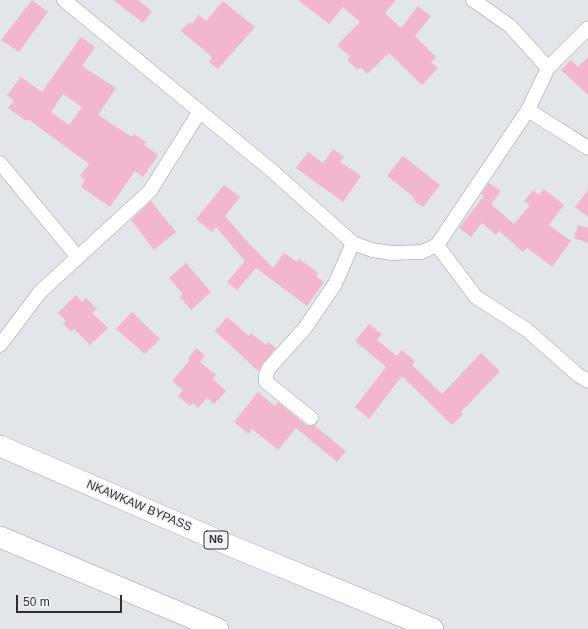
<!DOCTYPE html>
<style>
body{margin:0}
#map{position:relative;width:588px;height:629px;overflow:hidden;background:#e2e5ea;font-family:Arial,sans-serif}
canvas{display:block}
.scale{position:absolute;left:16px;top:595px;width:106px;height:18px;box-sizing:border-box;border:2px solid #2f3032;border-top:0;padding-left:5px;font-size:12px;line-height:14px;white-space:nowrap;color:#2f3032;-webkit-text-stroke:3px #eff3f7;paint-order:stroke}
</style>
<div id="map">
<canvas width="588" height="629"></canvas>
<div class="scale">50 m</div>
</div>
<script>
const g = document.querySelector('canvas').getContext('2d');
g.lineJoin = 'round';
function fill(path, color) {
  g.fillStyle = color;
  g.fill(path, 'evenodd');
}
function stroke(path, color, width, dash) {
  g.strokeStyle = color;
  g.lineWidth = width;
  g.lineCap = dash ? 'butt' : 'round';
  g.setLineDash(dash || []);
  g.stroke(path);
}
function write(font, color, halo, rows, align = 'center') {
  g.font = font + ' Arial,sans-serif';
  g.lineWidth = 3.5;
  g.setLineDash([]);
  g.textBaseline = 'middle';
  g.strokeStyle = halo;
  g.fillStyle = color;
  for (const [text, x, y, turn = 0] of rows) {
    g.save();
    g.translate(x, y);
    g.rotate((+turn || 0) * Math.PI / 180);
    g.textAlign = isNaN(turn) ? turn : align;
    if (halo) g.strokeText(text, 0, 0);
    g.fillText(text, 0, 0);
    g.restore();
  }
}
fill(new Path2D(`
 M 32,0 L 48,12 L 19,52 L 1,40 Z
 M 113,0 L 138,0 L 152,11 L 143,23 Z
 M 298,0 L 396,0 L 385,13 L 401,28 L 418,6 L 431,16 L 415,36 L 436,57 L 431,62 L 438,68 L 422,85 L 389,53 L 367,74 L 360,67 L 358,70 L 347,60 L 350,57 L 337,45 L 360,22 L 343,7 L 329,24 Z
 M 223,1 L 255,27 L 218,69 L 209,62 L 212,57 L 181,31 L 189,22 L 192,24 L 199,15 L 206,21 Z
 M 81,37 L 95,47 L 82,66 L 116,88 L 98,115 L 132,137 L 134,134 L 146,142 L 144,145 L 158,155 L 143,177 L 135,171 L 110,207 L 81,187 L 85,180 L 80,176 L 89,164 L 28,119 L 26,121 L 8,108 L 14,101 L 7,95 L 21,77 L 42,92 ZM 63,94 L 82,107 L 69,125 L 51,112 Z
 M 588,57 L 588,95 L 561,70 L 571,60 L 578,67 Z
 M 333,149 L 344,157 L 340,162 L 361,176 L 343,202 L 296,168 L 308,152 L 323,163 Z
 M 403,156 L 440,185 L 423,207 L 413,200 L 415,198 L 387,176 Z
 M 489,183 L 501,191 L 491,204 L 514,224 L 530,205 L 524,201 L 533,190 L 539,195 L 544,189 L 564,205 L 549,225 L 571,241 L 552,267 L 527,248 L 523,252 L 499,231 L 496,235 L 482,223 L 471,237 L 459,228 L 484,196 L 481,194 Z
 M 224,185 L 240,197 L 225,216 L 244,238 L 273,268 L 284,253 L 297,262 L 299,259 L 318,273 L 316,276 L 324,282 L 307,306 L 256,268 L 237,290 L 227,282 L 245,261 L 216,227 L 212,232 L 196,219 Z
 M 588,190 L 588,217 L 575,207 Z
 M 151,201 L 176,232 L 154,250 L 131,220 Z
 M 578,225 L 588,228 L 588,243 L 574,238 Z
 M 186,263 L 211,292 L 191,310 L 180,297 L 183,294 L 169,278 Z
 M 76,295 L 82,302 L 86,298 L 97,309 L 92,313 L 108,328 L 90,345 L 74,329 L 71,332 L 63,323 L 66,321 L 58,313 Z
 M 132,312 L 160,339 L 145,354 L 116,329 Z
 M 227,317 L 249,336 L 251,333 L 266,345 L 268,342 L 276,348 L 263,363 L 258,371 L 215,331 Z
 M 369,324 L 382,334 L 377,340 L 397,356 L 402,350 L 415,361 L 412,365 L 442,394 L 481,353 L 500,371 L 461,412 L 463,414 L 452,425 L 402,376 L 369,419 L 355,407 L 386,367 L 355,341 Z
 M 196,348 L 205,355 L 200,362 L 216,375 L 213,379 L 226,391 L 214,404 L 207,398 L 198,408 L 193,403 L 190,406 L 178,396 L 183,390 L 172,381 L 190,360 L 188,359 Z
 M 258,392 L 275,406 L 278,402 L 306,425 L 315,426 L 346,451 L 337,462 L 296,428 L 278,450 L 252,429 L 249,434 L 234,422 Z`), '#f2b7cf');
const minor = new Path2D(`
 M 64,0 L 270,169 L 353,243 L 372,250 L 392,253 L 422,252 L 437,245 L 528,110 L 548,68 L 588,28
 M 473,0 L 510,26 L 548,68
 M 528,110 L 588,148
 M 0,163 L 77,256
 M 437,245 L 476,297 L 527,330 L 578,375 L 588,381
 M 0,345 L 40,292 L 150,191 L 200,111
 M 311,418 L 266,382 L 266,375 L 269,368 L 305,328 L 335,284 L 353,243`);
const highway = new Path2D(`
 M 0,446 L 231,546 L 433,629
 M 0,537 L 218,629`);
stroke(minor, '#979a9e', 15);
stroke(highway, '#979a9e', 22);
stroke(minor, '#fff', 14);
stroke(highway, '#fff', 21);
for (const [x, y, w] of [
 [216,540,24]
]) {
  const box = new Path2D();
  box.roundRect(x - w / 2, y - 9, w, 18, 3);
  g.fillStyle = '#eff3f7';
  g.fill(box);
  stroke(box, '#2f3032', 1);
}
write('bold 11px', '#2f3032', null, [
 ["N6",216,540]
]);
write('12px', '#2f3032', '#eff3f7', [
 ["NKAWKAW BYPASS",139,506,23]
]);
</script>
